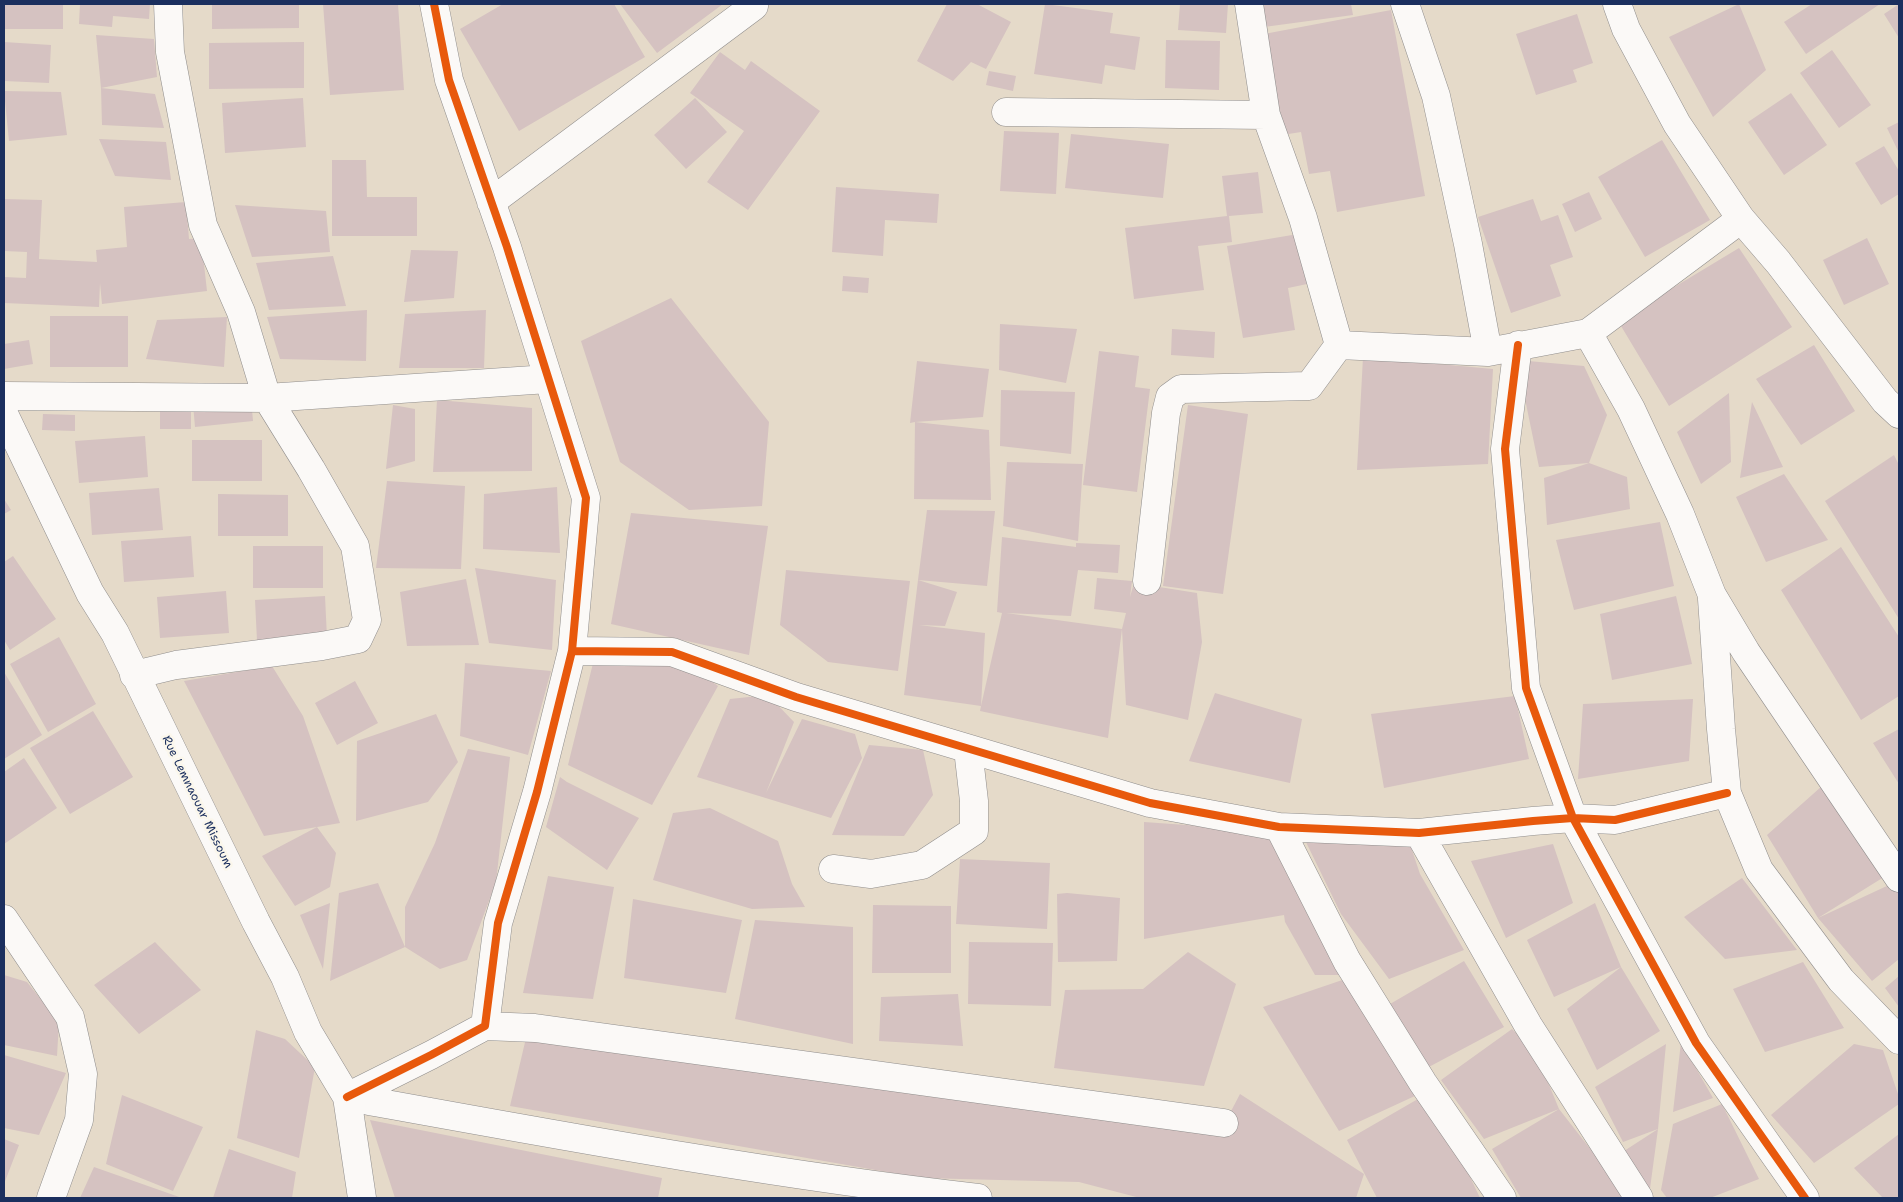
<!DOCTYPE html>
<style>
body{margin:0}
#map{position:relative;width:1903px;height:1202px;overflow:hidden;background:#e5dac9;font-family:"Shantell Sans",sans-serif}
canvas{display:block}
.frame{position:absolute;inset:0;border:5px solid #1b2f5e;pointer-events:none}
</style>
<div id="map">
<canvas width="1903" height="1202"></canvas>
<div class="frame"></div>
</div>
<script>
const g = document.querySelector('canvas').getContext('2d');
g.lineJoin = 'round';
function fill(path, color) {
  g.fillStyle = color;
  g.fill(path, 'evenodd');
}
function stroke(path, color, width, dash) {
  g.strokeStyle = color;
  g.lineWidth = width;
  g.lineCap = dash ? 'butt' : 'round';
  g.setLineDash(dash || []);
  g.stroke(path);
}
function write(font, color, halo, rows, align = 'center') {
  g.font = font + ' "Shantell Sans",sans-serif';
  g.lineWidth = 5;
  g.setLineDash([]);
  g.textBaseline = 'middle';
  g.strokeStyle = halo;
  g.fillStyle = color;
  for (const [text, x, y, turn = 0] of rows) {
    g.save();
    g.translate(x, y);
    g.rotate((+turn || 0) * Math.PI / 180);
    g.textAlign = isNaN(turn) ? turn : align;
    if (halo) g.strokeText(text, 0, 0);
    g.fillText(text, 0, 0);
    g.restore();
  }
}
fill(new Path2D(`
 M 4,4 L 63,4 L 63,29 L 4,29 Z
 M 80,4 L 150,4 L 149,19 L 113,16 L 112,27 L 79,24 Z
 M 212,4 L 299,4 L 299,28 L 212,29 Z
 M 323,4 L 398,4 L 404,90 L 330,95 Z
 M 503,4 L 614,4 L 645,57 L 519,131 L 460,29 Z
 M 620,4 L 723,4 L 657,53 Z
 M 947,4 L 977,4 L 1011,22 L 986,69 L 971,62 L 953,81 L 917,61 Z
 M 1045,4 L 1113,13 L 1110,33 L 1140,37 L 1135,70 L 1105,65 L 1102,84 L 1034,74 Z
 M 1180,4 L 1228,4 L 1226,33 L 1178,30 Z
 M 1261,4 L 1351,4 L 1353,15 L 1264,27 Z
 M 1739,4 L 1766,70 L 1713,117 L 1669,37 Z
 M 1812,4 L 1880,4 L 1806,54 L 1784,22 Z
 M 1899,4 L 1899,38 L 1884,14 Z
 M 1391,10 L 1425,196 L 1337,212 L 1330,171 L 1309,174 L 1301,132 L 1282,135 L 1264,34 Z
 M 1577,14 L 1593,63 L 1573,70 L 1577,82 L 1536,95 L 1516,34 Z
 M 96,35 L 154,39 L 157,77 L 101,88 Z
 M 1166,40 L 1220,41 L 1219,90 L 1165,88 Z
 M 4,42 L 51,45 L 49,83 L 4,81 Z
 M 304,42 L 304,88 L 209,89 L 209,43 Z
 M 1832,50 L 1871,105 L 1839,128 L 1800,73 Z
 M 720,52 L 745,70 L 751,61 L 820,111 L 748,210 L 707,182 L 744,131 L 690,93 Z
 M 989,71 L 1016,76 L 1013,91 L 986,85 Z
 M 101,88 L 155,94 L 164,128 L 102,125 Z
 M 4,91 L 61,92 L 67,135 L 9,141 Z
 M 1791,93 L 1827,145 L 1784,175 L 1748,122 Z
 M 303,98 L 306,147 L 225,153 L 222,103 Z
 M 695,98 L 727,132 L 686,169 L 654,135 Z
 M 1899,122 L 1899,153 L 1887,128 Z
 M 1004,131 L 1059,133 L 1056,194 L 1000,191 Z
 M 1071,134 L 1169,144 L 1163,198 L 1065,188 Z
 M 99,139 L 166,142 L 171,180 L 115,176 Z
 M 1662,140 L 1710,220 L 1645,257 L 1598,177 Z
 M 1884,146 L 1899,171 L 1899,194 L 1881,205 L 1855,163 Z
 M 332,160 L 366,160 L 367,197 L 417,197 L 417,236 L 332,236 Z
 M 1258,172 L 1263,213 L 1229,216 L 1232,242 L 1198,246 L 1204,290 L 1134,299 L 1125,228 L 1227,216 L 1222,176 Z
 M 836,187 L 939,194 L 937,223 L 885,220 L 883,256 L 832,252 Z
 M 1589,192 L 1602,219 L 1575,232 L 1562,204 Z
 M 4,199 L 42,200 L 39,259 L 97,262 L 96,250 L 127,247 L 124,207 L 186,202 L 189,239 L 201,238 L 207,291 L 102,304 L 100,283 L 99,307 L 4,303 L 4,277 L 26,278 L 27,252 L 4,251 Z
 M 1533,199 L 1541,221 L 1558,215 L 1573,257 L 1550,265 L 1561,296 L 1511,313 L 1478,217 Z
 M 235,205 L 326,211 L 330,252 L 252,257 Z
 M 1298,234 L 1307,284 L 1288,288 L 1295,330 L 1243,338 L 1227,246 Z
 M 1867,238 L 1889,284 L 1844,305 L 1823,260 Z
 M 1739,248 L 1792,327 L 1669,406 L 1618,321 Z
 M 411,250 L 458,251 L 454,298 L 404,302 Z
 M 333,256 L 346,306 L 269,310 L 256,263 Z
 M 843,276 L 869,278 L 868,293 L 842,291 Z
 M 671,298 L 769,422 L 762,506 L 689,510 L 620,462 L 581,341 Z
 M 367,310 L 366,361 L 280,359 L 267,317 Z
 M 486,310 L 484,368 L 399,368 L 405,314 Z
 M 50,316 L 128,316 L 128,367 L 50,367 Z
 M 227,317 L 224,367 L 146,359 L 157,320 Z
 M 1000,324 L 1077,329 L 1066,383 L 999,370 Z
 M 1172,329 L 1215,332 L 1214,358 L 1171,355 Z
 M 29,340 L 33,364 L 4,369 L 4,344 Z
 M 1814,345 L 1855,411 L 1801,445 L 1756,379 Z
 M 1099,351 L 1139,356 L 1135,387 L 1150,389 L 1137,492 L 1083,485 Z
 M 1363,357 L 1493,369 L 1488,464 L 1357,470 Z
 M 1517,360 L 1584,366 L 1607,415 L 1589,463 L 1539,467 Z
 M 917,361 L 989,369 L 983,417 L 915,422 L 989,430 L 991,500 L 914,499 L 915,422 L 910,423 Z
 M 1001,390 L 1075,392 L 1071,454 L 1000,446 Z
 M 1729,393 L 1731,462 L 1701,484 L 1677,432 Z
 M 251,398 L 253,421 L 195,427 L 193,404 Z
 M 437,400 L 532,408 L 532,471 L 433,472 Z
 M 1752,402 L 1783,467 L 1740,478 Z
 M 393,405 L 415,409 L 415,461 L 386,469 Z
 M 1188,405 L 1248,414 L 1223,594 L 1163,586 Z
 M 160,408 L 191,408 L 191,429 L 160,429 Z
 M 43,414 L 75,415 L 75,431 L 42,430 Z
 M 145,436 L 148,477 L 79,483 L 75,441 Z
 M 192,440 L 262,440 L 262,481 L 192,481 Z
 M 1894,455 L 1899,465 L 1899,619 L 1825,501 Z
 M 1007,462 L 1083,464 L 1078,541 L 1003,526 Z
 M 1589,463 L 1627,477 L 1630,509 L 1547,525 L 1544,478 Z
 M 1784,474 L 1828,540 L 1766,562 L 1736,497 Z
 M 387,481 L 465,486 L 461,569 L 376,568 Z
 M 557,487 L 560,553 L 483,549 L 484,494 Z
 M 159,488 L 163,530 L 92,535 L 89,493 Z
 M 218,494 L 288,495 L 288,536 L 218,536 Z
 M 4,499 L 11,510 L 4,514 Z
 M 927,510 L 995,511 L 987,586 L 918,580 Z
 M 631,513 L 768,526 L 749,655 L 611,624 Z
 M 1660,522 L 1674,586 L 1574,610 L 1556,540 Z
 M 191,536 L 194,577 L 124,582 L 121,541 Z
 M 1002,537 L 1076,547 L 1076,543 L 1120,545 L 1118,573 L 1078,570 L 1071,616 L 1006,613 L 1122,629 L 1126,613 L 1094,609 L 1097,578 L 1132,581 L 1130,597 L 1134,583 L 1197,593 L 1202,642 L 1188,720 L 1126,705 L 1122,629 L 1108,738 L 980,711 L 981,706 L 904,695 L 918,580 L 957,592 L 945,626 L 919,625 L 985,633 L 981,706 L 1002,613 L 997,612 Z
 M 253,546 L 323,546 L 323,588 L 253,588 Z
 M 1841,547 L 1899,637 L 1899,696 L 1861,720 L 1781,590 Z
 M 13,556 L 56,619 L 10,650 L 4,640 L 4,562 Z
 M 475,568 L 556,580 L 552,650 L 489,643 Z
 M 786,570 L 910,581 L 898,671 L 828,662 L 780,625 Z
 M 466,579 L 479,645 L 407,646 L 400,592 Z
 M 226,591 L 229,633 L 160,638 L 157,597 Z
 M 325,596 L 327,638 L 257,641 L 255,600 Z
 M 1676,596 L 1692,664 L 1612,680 L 1600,614 Z
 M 59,637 L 96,704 L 48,732 L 10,664 Z
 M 596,651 L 672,652 L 718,686 L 652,805 L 568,765 Z
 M 465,663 L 551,671 L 528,755 L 460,736 Z
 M 272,666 L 303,716 L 340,823 L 317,827 L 336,853 L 330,887 L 295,906 L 262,856 L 317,827 L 264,836 L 184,681 Z
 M 4,672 L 42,735 L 4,759 Z
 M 355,681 L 378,723 L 337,745 L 315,703 Z
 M 1215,693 L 1302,719 L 1290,783 L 1189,761 Z
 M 768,695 L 794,722 L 766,793 L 802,719 L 855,734 L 862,758 L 831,818 L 697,777 L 730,699 Z
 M 1515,696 L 1529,759 L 1384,788 L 1371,714 Z
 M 1693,699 L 1689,761 L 1578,779 L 1583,704 Z
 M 93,711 L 133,777 L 70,814 L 30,748 Z
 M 436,714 L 458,762 L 428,802 L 356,821 L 357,741 Z
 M 1899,729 L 1899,784 L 1873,743 Z
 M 869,745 L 923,750 L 933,795 L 904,836 L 832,835 Z
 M 468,749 L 510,757 L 496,882 L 467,960 L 440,969 L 405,947 L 330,981 L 339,893 L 378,883 L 405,947 L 405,907 L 435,843 Z
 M 24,758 L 57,808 L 4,844 L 4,772 Z
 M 560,777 L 567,782 L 639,818 L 607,870 L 546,827 Z
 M 1831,778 L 1884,877 L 1818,918 L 1767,835 Z
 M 710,808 L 778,841 L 792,884 L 805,907 L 752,909 L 653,880 L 673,813 Z
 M 1144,822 L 1271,831 L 1345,975 L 1315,975 L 1285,922 L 1284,915 L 1144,939 Z
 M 1406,832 L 1420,874 L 1464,950 L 1389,979 L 1341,914 L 1304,838 Z
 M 1553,844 L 1573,903 L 1506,938 L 1471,861 Z
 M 960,859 L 1050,863 L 1047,929 L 956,924 Z
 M 548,876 L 614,887 L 593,999 L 523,993 Z
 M 1742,878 L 1797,950 L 1725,959 L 1684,917 Z
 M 1889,885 L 1899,893 L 1899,959 L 1872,981 L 1818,918 Z
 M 1067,893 L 1120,898 L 1117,961 L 1058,962 L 1057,894 Z
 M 633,899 L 742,920 L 726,993 L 624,978 Z
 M 330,903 L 323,969 L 300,915 Z
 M 1595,903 L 1621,967 L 1554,997 L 1527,940 Z
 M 873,905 L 951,906 L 951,973 L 872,973 Z
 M 755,920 L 853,927 L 853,1044 L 735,1019 Z
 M 155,942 L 201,990 L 139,1034 L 94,985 Z
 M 969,942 L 1053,943 L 1051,1006 L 968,1004 Z
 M 1188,952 L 1236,984 L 1204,1086 L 1054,1068 L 1065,990 L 1143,989 Z
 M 1464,961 L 1504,1027 L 1425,1069 L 1390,1004 Z
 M 1803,962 L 1844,1028 L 1765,1052 L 1733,989 Z
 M 1621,967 L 1660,1031 L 1597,1070 L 1567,1009 Z
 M 4,975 L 27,982 L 59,1022 L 57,1056 L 4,1045 Z
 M 1357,975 L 1417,1095 L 1339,1131 L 1263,1007 Z
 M 1899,976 L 1899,1007 L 1885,988 Z
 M 958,994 L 963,1046 L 879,1041 L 881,997 Z
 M 1512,1029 L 1536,1053 L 1559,1109 L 1484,1139 L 1441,1080 Z
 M 256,1030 L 285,1039 L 315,1067 L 299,1158 L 237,1138 Z
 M 526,1038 L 1095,1106 L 1218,1136 L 1240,1094 L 1364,1174 L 1356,1198 L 1140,1198 L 1079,1182 L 921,1178 L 510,1106 Z
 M 1681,1042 L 1713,1098 L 1673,1112 Z
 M 1666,1044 L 1658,1129 L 1649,1196 L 1621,1153 L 1658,1129 L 1623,1142 L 1595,1087 Z
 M 1854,1044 L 1883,1050 L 1899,1097 L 1899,1104 L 1814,1163 L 1771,1115 Z
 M 4,1055 L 66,1073 L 39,1135 L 4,1128 Z
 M 1430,1092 L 1480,1198 L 1377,1198 L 1347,1140 Z
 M 122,1095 L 203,1127 L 173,1191 L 106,1164 Z
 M 1722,1104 L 1759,1179 L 1710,1198 L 1667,1198 L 1661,1190 L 1673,1124 Z
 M 1559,1109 L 1606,1169 L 1635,1198 L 1521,1198 L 1492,1149 Z
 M 370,1120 L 662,1178 L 658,1198 L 395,1198 Z
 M 1899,1134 L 1899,1198 L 1883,1198 L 1854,1168 Z
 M 4,1139 L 19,1145 L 4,1184 Z
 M 229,1149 L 296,1172 L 292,1198 L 213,1198 Z
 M 94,1167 L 182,1198 L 80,1198 Z`), '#d5c2c1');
const minor = new Path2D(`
 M 1249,4 L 1266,115 L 1303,218 L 1339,345
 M 1405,4 L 1436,96 L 1468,244 L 1488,352
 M 1617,4 L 1626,29 L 1677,124 L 1741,219 L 1778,262 L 1885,401 L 1899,414
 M 1006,112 L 1266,115
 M 491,202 L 754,6
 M 1588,333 L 1631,409 L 1680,514 L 1712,595 L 1746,652 L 1899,878
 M 1518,345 L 1505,449 L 1526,688 L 1573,818 L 1696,1043 L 1805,1198
 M 4,396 L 267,398 L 548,379
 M 4,414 L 90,593 L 115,633 L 256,922 L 285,977 L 308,1032 L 347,1097 L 362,1198
 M 1147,581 L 1166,413 L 1170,397 L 1181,389 L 1309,386 L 1339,345 L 1488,352 L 1588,333 L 1741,219
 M 1712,599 L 1721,729 L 1727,793 L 1759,870 L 1841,980 L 1899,1040
 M 572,651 L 672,652 L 796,697 L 1150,803 L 1279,827 L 1419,833 L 1533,821 L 1573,818 L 1615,820 L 1727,793
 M 134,675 L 176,665 L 322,646 L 358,639 L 367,620 L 355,546 L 311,469 L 267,398 L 241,312 L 203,225 L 170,52 L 168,4
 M 1279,827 L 1347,961 L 1423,1083 L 1502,1198
 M 1419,833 L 1528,1025 L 1639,1198
 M 833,869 L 871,874 L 922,865 L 974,831 L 974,801 L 968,749
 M 4,919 L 70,1017 L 83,1074 L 79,1120 L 51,1198
 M 485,1026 L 535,1028 L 1224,1123
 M 347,1097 L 431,1055 L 485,1026 L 498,923 L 537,792 L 572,651 L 586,498 L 507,247 L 449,80 L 434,4
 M 347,1097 C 557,1135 766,1174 978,1198`);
stroke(minor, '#908e8d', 29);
stroke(minor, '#fbf9f7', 28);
stroke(new Path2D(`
 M 1518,345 L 1505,449 L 1526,688 L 1573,818 L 1696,1043 L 1805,1198
 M 572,651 L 672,652 L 796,697 L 1150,803 L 1279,827 L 1419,833 L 1533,821 L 1573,818 L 1615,820 L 1727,793
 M 347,1097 L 431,1055 L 485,1026 L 498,923 L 537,792 L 572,651 L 586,498 L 507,247 L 449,80 L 434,4`), '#e8590c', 8);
write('12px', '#1b2f5e', '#fbf7ec', [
 ["Rue Lemnaouar Missoum",197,802,64]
]);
</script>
